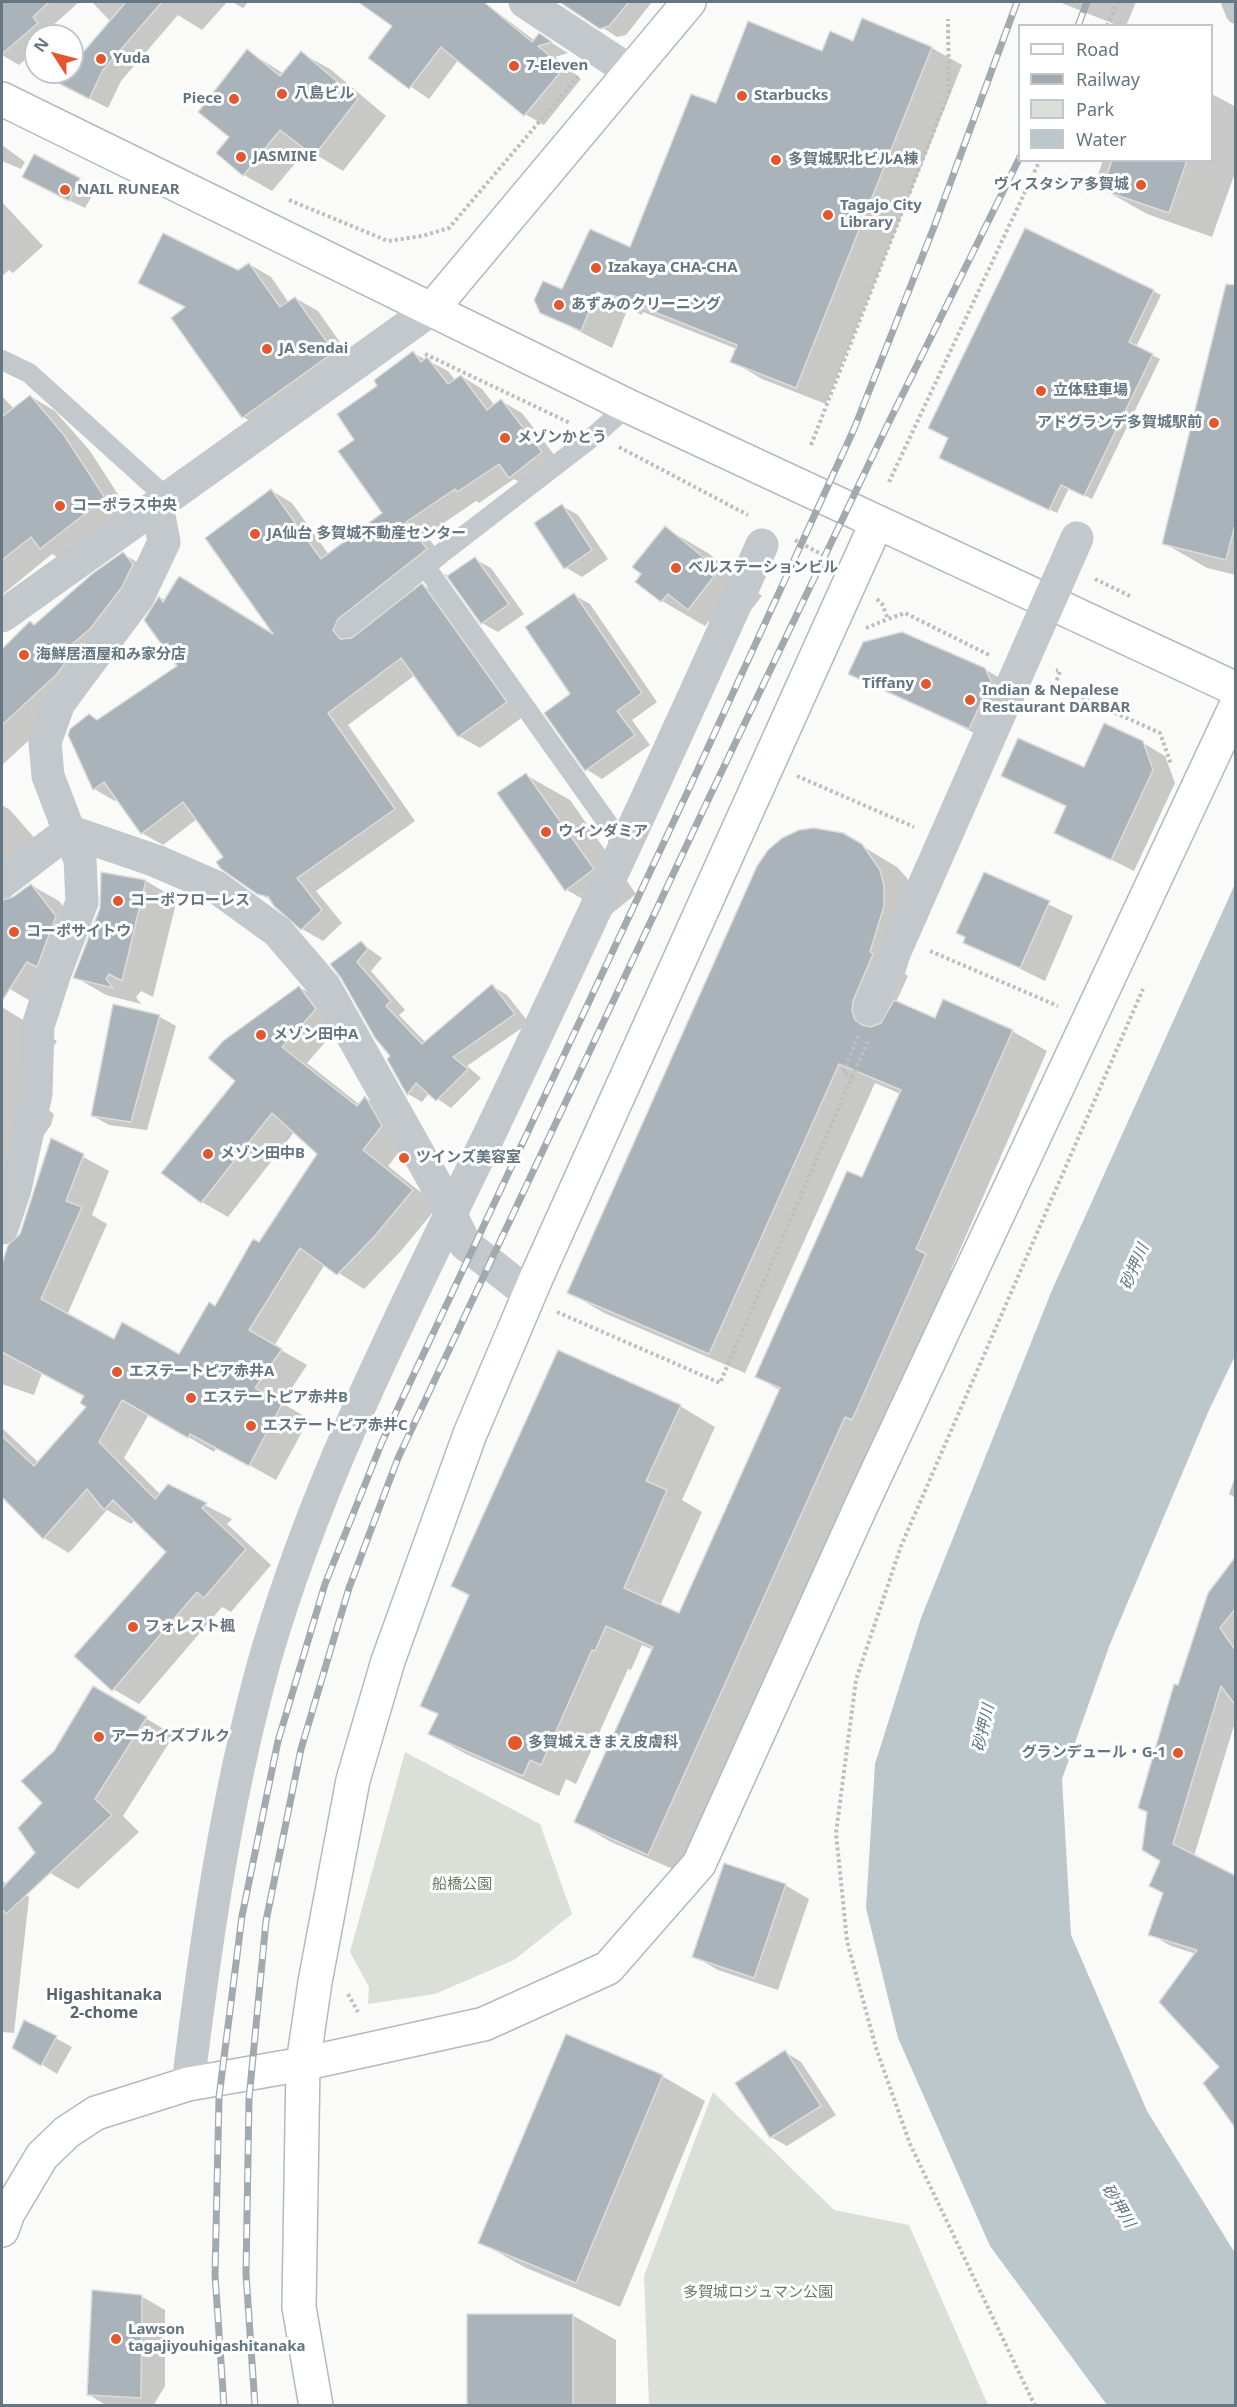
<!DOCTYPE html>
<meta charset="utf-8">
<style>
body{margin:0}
#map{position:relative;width:1237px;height:2407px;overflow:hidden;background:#fafaf8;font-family:"Noto Sans",sans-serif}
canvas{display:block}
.frame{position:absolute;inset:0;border:3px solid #657683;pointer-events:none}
.legend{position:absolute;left:1018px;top:24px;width:195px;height:138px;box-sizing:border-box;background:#fff;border:2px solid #c1c8cd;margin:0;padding:8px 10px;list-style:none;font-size:18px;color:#657683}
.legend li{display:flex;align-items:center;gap:12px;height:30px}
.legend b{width:30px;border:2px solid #c1c8cd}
.north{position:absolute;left:24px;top:24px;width:60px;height:60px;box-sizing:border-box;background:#fff;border:2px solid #c1c8cd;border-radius:50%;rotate:306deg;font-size:16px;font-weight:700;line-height:24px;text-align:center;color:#657683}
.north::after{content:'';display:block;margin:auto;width:21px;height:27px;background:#e4572e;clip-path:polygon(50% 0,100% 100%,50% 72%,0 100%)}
</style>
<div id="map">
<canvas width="1237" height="2407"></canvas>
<div class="frame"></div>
<ul class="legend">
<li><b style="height:8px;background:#fff"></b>Road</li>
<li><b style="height:8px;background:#a2aab0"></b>Railway</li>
<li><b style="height:16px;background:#dadfd7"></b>Park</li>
<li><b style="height:16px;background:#bbc7cb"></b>Water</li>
</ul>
<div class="north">N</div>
</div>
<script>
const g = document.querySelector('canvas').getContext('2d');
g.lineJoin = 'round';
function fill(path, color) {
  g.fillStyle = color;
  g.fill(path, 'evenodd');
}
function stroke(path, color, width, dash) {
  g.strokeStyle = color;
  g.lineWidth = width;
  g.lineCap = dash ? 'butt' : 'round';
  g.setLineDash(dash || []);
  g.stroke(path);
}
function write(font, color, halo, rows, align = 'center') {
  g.font = font + ' "Noto Sans","Noto Sans JP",sans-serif';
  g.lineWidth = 6;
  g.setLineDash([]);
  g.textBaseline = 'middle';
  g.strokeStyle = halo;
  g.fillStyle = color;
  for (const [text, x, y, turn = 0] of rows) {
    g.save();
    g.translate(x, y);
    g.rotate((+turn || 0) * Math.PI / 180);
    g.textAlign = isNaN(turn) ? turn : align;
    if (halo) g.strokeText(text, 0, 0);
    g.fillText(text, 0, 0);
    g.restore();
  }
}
fill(new Path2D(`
 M 405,1752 L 540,1824 L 572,1914 L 514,1960 L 435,1994 L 368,2004 L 369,1987 L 350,1952 Z
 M 713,2092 L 834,2210 L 909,2225 L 988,2405 L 649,2405 L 644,2276 Z`), '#dadfd7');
fill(new Path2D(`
 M 1235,884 L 1235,1356 L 1209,1410 L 1110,1644 L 1062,1779 L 1071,1935 L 1147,2111 L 1235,2253 L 1235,2405 L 1107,2405 L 990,2246 L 898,2038 L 866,1908 L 875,1764 L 921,1618 L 1052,1290 Z`), '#bbc7cb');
fill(new Path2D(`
 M 2,2 L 79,2 L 50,28 L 55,34 L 53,36 L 36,36 L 36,50 L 19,65 L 2,55 Z
 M 92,2 L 227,2 L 202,30 L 178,15 L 121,81 L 108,108 L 63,85 L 47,72 L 72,72 L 72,55 L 79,59 L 111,22 Z
 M 232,2 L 248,2 L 243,8 Z
 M 361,2 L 484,2 L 535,41 L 539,35 L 568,53 L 555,57 L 581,79 L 544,125 L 525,114 L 459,59 L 429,99 L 370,58 L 394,26 Z
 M 564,2 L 652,2 L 626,35 L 617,37 Z
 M 1059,2 L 1136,2 L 1126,26 L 1119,26 Z
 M 854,43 L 932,48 L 962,65 L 826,404 L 762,379 L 732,361 L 737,349 L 643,312 L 642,315 L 628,308 L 612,348 L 541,312 L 562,291 L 631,249 L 716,105 L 823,52 Z
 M 248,51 L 284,74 L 301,53 L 330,69 L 386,116 L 343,171 L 307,149 L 272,191 L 244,175 L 232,137 Z
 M 1212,94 L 1236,107 L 1236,170 L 1212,237 L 1147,214 L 1103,189 L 1107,180 L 1098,175 L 1103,160 L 1212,160 Z
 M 2,145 L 25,162 L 21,169 L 2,161 Z
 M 35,157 L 96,189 L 85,208 L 40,186 Z
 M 2,202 L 43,246 L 13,273 L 9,270 L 2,276 Z
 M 249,264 L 271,277 L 289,303 L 295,298 L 318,311 L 356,365 L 266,430 L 243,417 L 187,308 L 140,283 L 238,272 Z
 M 1153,291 L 1161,295 L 1136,347 L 1160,359 L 1092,499 L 1069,488 L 1057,513 L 948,461 Z
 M 1236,329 L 1236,575 L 1207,568 L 1164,543 Z
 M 413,353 L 448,371 L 455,380 L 461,376 L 482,389 L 495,406 L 501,401 L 522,413 L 562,465 L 531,489 L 514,479 L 479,503 L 476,501 L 426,535 L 447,562 L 414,588 L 416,590 L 423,585 L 443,597 L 527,714 L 480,748 L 459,736 L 415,675 L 348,725 L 415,821 L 316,891 L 342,923 L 323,941 L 302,929 L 272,901 L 258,893 L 225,857 L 197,819 L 163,845 L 142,833 L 118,798 L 115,801 L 94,789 L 98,721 L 179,666 L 160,598 L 278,638 L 272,491 L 292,503 L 329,555 L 384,513 L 356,440 L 380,386 Z
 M 2,396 L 14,409 L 30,396 L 55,411 L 90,451 L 130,513 L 66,562 L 52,554 L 2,595 Z
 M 562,506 L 578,515 L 608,559 L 582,577 L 565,567 Z
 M 665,528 L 708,553 L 762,596 L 732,634 L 709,621 L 705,626 L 662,601 Z
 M 123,554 L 151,570 L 85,689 L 2,765 L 2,651 L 30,623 L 35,626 Z
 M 475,559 L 491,568 L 524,614 L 498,632 L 482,623 Z
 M 574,595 L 590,604 L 657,702 L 632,720 L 650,745 L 602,779 L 586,769 L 572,694 Z
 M 984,669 L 1009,683 L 993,742 L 850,673 Z
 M 1143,743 L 1165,756 L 1175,783 L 1134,871 L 1056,832 L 1067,807 L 1003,775 L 1085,769 Z
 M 526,775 L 570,800 L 636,894 L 610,915 L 567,890 L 499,794 Z
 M 2,805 L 10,810 L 45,850 L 12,891 L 11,898 L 31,885 L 59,901 L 83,933 L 37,1005 L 10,989 L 2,979 Z
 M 827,830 L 842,834 L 897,867 L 907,878 L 919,906 L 919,927 L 905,974 L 908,976 L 896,1002 L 936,1020 L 1012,1031 L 1047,1051 L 951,1270 L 961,1275 L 684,1874 L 611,1842 L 576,1822 L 653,1650 L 642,1645 L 631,1670 L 628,1669 L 576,1784 L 566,1779 L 559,1796 L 466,1754 L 430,1734 L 439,1715 L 422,1705 L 470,1596 L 453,1586 L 680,1406 L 715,1427 L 682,1500 L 702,1512 L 660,1606 L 680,1615 L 781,1391 L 757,1377 L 863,1179 L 901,1094 L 875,1083 L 745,1373 L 604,1313 L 569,1292 L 799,832 Z
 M 102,874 L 146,881 L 177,899 L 153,997 L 141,991 L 136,997 L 141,1004 L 106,995 L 75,977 L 101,909 Z
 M 984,874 L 1073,916 L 1045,981 L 965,942 Z
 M 361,943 L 382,958 L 371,971 L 405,1010 L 399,1015 L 426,1043 L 492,986 L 507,995 L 529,1023 L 467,1066 L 481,1078 L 451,1108 L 429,1093 L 422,1102 L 408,1094 L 389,1059 L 392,1056 L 342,977 Z
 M 299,987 L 325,1002 L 341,1024 L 307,1063 L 360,1105 L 365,1098 L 391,1113 L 407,1142 L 388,1166 L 438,1206 L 400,1252 L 364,1289 L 325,1264 L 274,1346 L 307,1365 L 282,1403 L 309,1419 L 276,1480 L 217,1447 L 214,1452 L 149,1414 L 124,1458 L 161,1495 L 168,1486 L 232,1519 L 227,1524 L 271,1565 L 231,1612 L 222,1607 L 139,1704 L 113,1689 L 168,1552 L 135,1520 L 131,1524 L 107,1510 L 69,1553 L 44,1538 L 2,1495 L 2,1428 L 39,1463 L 88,1406 L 86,1396 L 42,1373 L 34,1395 L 2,1384 L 2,1300 L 12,1274 L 2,1268 L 10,1246 L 21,1235 L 52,1140 L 109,1171 L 92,1215 L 107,1224 L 67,1315 L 114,1341 L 179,1356 L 216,1308 L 319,1154 L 295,1131 L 228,1217 L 202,1202 L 237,1080 Z
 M 114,1005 L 160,1017 L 176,1026 L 147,1130 L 109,1125 L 93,1116 Z
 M 2,1007 L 57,1041 L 25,1093 L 54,1114 L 51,1125 L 29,1156 L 19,1149 L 2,1172 Z
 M 1236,1474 L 1236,1498 L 1229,1494 Z
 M 1236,1567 L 1236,1719 L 1194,1856 L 1221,2067 L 1196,1954 L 1171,1946 L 1150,1934 L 1164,1894 L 1162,1861 L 1179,1687 Z
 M 94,1688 L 174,1735 L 123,1816 L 139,1832 L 78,1889 L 50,1873 L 44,1803 L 55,1752 Z
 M 2,1881 L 29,1897 L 14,2033 L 2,2032 Z
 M 785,1885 L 809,1899 L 778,1990 L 718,1970 L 694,1956 Z
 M 25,2022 L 72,2047 L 57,2074 L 14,2047 Z
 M 785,2052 L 801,2062 L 836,2115 L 787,2146 L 771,2137 Z
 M 662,2076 L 705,2101 L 620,2307 L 524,2267 L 480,2242 Z
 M 141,2296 L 165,2310 L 165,2386 L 153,2406 L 107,2406 L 88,2394 Z
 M 572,2315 L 616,2340 L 616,2406 L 469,2406 Z`), '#0003');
const building = new Path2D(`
 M 2,2 L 49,2 L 33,17 L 38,23 L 2,54 Z
 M 126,2 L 162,2 L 103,70 L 89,99 L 43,75 L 45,72 L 72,72 L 72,53 L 79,57 Z
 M 358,2 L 484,2 L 532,42 L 539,33 L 552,42 L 538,46 L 564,68 L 524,116 L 441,47 L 409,89 L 368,58 L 392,26 Z
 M 562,2 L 629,2 L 609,26 L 600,29 L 561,3 Z
 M 862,18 L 932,47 L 796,388 L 730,362 L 737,345 L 612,295 L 611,298 L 597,292 L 581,331 L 540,313 L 534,300 L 543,281 L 562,289 L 590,229 L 630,247 L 691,94 L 716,103 L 748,21 L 822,51 L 830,31 L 853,41 Z
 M 247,49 L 280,76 L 301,51 L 358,99 L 314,156 L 280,130 L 243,176 L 216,153 L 229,137 L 198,112 Z
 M 34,154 L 80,178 L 69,201 L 22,177 Z
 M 1112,160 L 1187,160 L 1169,213 L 1102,190 Z
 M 1025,228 L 1154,290 L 1129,342 L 1153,354 L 1084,496 L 1061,485 L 1049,510 L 939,458 L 948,438 L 928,428 Z
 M 163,233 L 238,270 L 249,263 L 280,307 L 295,297 L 334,352 L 242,418 L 171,318 L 185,307 L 138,283 Z
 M 1226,284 L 1236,285 L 1236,521 L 1226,560 L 1162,544 Z
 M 413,351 L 421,362 L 427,357 L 448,384 L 461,375 L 487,410 L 501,399 L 542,452 L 509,478 L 499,464 L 457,492 L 455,489 L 406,522 L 427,549 L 338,619 L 333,630 L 340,639 L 352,638 L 422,583 L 507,702 L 458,737 L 401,658 L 328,713 L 395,809 L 297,878 L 322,910 L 301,930 L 274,906 L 268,897 L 257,894 L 221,869 L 216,862 L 223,857 L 183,802 L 141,834 L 104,782 L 93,790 L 68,735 L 70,729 L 89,714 L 97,720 L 177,666 L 144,620 L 159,596 L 163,602 L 179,576 L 273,634 L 205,538 L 271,489 L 321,559 L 382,513 L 338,451 L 354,440 L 337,414 L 377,386 L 374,380 Z
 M 30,395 L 64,435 L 105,498 L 40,549 L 31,537 L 2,560 L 2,417 Z
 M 562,504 L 592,550 L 564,569 L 534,523 Z
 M 665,526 L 719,570 L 688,610 L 668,594 L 661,602 L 635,582 L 641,574 L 632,567 Z
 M 123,552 L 133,564 L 122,587 L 90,629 L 60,654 L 66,662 L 57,674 L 2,725 L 2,649 L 30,621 L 34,625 L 92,574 Z
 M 475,557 L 509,604 L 481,624 L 445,574 L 447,576 Z
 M 574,593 L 642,693 L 617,711 L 635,735 L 585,771 L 544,713 L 570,694 L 525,627 Z
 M 902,632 L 985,668 L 991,681 L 969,729 L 848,674 L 863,642 Z
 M 1104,723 L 1143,741 L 1153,770 L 1111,860 L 1054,833 L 1066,806 L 1001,776 L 1018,738 L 1084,767 Z
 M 526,773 L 594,869 L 565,891 L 497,793 Z
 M 814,828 L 843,833 L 862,844 L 880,870 L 884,885 L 884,906 L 870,952 L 873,954 L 853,1001 L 852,1011 L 855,1020 L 862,1025 L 871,1027 L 881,1023 L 894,1000 L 935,1018 L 943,999 L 1013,1030 L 916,1249 L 926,1254 L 852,1420 L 845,1417 L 648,1855 L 574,1822 L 653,1647 L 606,1626 L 595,1651 L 592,1650 L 541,1765 L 530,1760 L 523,1776 L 428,1734 L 438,1714 L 420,1706 L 469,1595 L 451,1586 L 558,1350 L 681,1405 L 646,1481 L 667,1490 L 624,1588 L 679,1613 L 780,1388 L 755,1377 L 847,1171 L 862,1177 L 901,1090 L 839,1064 L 709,1354 L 567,1293 L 757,866 L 768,850 L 782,838 L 799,830 Z
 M 101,872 L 146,880 L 122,981 L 109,974 L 106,979 L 113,988 L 73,978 L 100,908 Z
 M 984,872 L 1050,901 L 1020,968 L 963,943 L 965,937 L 956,933 Z
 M 31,884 L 56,916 L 37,967 L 27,962 L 2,1001 L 2,900 L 13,897 Z
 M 361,941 L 368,949 L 357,962 L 391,1001 L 386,1006 L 422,1044 L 492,984 L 515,1014 L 453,1057 L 468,1069 L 436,1101 L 416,1083 L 407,1095 L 387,1059 L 390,1056 L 375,1038 L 341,978 L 330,964 Z
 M 299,986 L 316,1009 L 282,1047 L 357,1106 L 365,1096 L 382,1126 L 363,1150 L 413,1190 L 374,1237 L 337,1275 L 300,1248 L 249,1330 L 282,1349 L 255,1388 L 283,1402 L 249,1466 L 190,1434 L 188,1438 L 122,1400 L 99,1442 L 155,1499 L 168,1484 L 207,1503 L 202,1508 L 246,1549 L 204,1598 L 197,1592 L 112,1691 L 74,1656 L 166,1552 L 113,1500 L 104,1510 L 87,1489 L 43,1539 L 2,1497 L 2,1436 L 34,1466 L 86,1407 L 80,1403 L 84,1396 L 2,1352 L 2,1264 L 8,1245 L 20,1234 L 51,1138 L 84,1154 L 66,1201 L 82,1207 L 41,1299 L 114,1339 L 122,1322 L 179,1354 L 209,1302 L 215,1306 L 253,1239 L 259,1242 L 317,1154 L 272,1113 L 201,1203 L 161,1173 L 235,1081 L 208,1058 L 223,1041 Z
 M 113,1004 L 160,1015 L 131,1122 L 91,1116 Z
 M 1236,1556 L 1236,1608 L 1220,1628 L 1236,1651 L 1236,1706 L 1221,1686 L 1173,1844 L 1236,1876 L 1236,2129 L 1203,2083 L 1219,2067 L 1159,2002 L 1197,1950 L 1148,1935 L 1163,1893 L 1149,1886 L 1160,1861 L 1142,1850 L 1147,1812 L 1138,1808 L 1174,1684 L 1178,1685 L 1208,1593 Z
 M 93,1686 L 147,1717 L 95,1799 L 112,1815 L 6,1914 L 2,1909 L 2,1888 L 35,1853 L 18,1828 L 42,1803 L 21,1781 L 54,1751 Z
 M 724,1863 L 786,1884 L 754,1978 L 692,1957 Z
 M 24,2020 L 57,2036 L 41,2066 L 12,2048 Z
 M 566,2034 L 663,2075 L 576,2283 L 478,2243 Z
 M 785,2050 L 821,2106 L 770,2138 L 735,2083 Z
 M 92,2290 L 142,2295 L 141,2398 L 87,2395 Z
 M 467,2314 L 573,2314 L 573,2406 L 467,2406 Z`);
fill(building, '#aab3b9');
stroke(building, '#dcdcda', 1.5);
const secondary = new Path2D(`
 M 2,99 L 628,406 L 1236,689
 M 432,309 L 689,2
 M 2,2230 L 8,2213 L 42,2156 L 67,2132 L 96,2113 L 188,2084 L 303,2064 L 484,2024 L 608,1968 L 699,1864 L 862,1504 L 1236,706
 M 316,2406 L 299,2307 L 303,2064 L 315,1982 L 353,1780 L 388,1661 L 470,1434 L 537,1276 L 877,522`);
stroke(secondary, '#b3babf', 36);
stroke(new Path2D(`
 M 1107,26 L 1117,2
 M 289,200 L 388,241 L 422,236 L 449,228 L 579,75
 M 425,354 L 570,423
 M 811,445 L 949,92 L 948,19
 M 619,447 L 748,515
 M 889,482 L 1040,160
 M 795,540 L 825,556
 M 1095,579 L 1130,596
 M 877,599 L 882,604 L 888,619 L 905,613 L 991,656
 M 866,628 L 888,619
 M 1049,683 L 1160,733 L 1171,764
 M 1055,686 L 1060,671 L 1056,670
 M 797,776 L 914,827
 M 930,951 L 1058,1006
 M 852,1077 L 869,1039
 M 557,1312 L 720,1383 L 852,1077 L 843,1073 L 858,1036
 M 348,1994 L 358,2012
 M 1035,2406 L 910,2144 L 876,2048 L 847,1941 L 836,1833 L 856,1680 L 901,1546 L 1143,989`), '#bbbfc2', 4, [3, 3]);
stroke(new Path2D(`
 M 1231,2 L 1236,14
 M 2,360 L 29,373 L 167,498
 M 345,628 L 425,566
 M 626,849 L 425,566 L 595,435 L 628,406`), '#c3c8cc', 20);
stroke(new Path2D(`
 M 525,2 L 630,71
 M 2,616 L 432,309
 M 2,882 L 69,831 L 156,861 L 216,887 L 278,932 L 325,987 L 438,1188 L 465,1244 L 529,1294
 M 2,1228 L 15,1189 L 36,1094 L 38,1026 L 56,970 L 82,902 L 80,860 L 48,776 L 45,742 L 59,703 L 138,597 L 164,542 L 157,505
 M 188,2084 C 206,1940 226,1799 265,1659 C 318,1475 407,1305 490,1133 C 583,938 674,742 762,545`), '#c3c8cc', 33);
stroke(secondary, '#fff', 33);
const rail = new Path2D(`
 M 1078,26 L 1087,2
 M 224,2406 L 215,2275 L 219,2097 L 242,1916 L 278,1741 L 325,1584 L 382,1442 L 688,791 L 854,429 L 934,227 L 1017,2
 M 255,2406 L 246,2274 L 249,2099 L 266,1921 L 301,1749 L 349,1588 L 398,1458 L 708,800 L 888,424 L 1020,157`);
stroke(rail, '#a2aab0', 7);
stroke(rail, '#fff', 4.5, [14]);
stroke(new Path2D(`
 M 870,1008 L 1077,538`), '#c3c8cc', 33);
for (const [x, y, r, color] of [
 [101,59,6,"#e4572e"],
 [514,66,6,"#e4572e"],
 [282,94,6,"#e4572e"],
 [742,96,6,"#e4572e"],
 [234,99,6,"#e4572e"],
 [241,157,6,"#e4572e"],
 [776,160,6,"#e4572e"],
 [1141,185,6,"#e4572e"],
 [65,190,6,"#e4572e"],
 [828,215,6,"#e4572e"],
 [596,268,6,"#e4572e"],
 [559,305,6,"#e4572e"],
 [267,349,6,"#e4572e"],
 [1041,391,6,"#e4572e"],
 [1214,423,6,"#e4572e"],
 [505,438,6,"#e4572e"],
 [60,506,6,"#e4572e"],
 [255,534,6,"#e4572e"],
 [676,568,6,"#e4572e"],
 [24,655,6,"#e4572e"],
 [926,684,6,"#e4572e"],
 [970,700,6,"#e4572e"],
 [546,832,6,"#e4572e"],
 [118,901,6,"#e4572e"],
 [14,932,6,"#e4572e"],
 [261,1035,6,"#e4572e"],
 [208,1154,6,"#e4572e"],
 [404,1158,6,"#e4572e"],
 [117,1372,6,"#e4572e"],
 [191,1398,6,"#e4572e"],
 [251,1426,6,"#e4572e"],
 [133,1627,6,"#e4572e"],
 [99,1737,6,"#e4572e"],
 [515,1743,8,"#e4572e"],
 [1178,1753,6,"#e4572e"],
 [116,2339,6,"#e4572e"]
]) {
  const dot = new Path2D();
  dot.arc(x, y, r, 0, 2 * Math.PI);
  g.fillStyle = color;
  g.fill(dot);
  stroke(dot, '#fff', 2);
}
write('bold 15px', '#657683', '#fff', [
 ["Yuda",113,59],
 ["7-Eleven",526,66],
 ["八島ビル",294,94],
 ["Starbucks",754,96],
 ["Piece",222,99,"right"],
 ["JASMINE",253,157],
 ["多賀城駅北ビルA棟",788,160],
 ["ヴィスタシア多賀城",1129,185,"right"],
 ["NAIL RUNEAR",77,190],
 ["Tagajo City",840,206],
 ["Library",840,223],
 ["Izakaya CHA-CHA",608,268],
 ["あずみのクリーニング",571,305],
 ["JA Sendai",279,349],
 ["立体駐車場",1053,391],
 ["アドグランデ多賀城駅前",1202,423,"right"],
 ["メゾンかとう",517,438],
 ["コーポラス中央",72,506],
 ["JA仙台 多賀城不動産センター",267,534],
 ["ベルステーションビル",688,568],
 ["海鮮居酒屋和み家分店",36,655],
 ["Tiffany",914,684,"right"],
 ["Indian & Nepalese",982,691],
 ["Restaurant DARBAR",982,708],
 ["ウィンダミア",558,832],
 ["コーポフローレス",130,901],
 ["コーポサイトウ",26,932],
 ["メゾン田中A",273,1035],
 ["メゾン田中B",220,1154],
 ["ツインズ美容室",416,1158],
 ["エステートピア赤井A",129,1372],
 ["エステートピア赤井B",203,1398],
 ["エステートピア赤井C",263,1426],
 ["フォレスト楓",145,1627],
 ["アーカイズブルク",111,1737],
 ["多賀城えきまえ皮膚科",528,1743],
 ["グランデュール・G-1",1166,1753,"right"],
 ["Lawson",128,2330],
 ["tagajiyouhigashitanaka",128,2347]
], 'left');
write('15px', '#687a64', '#fff', [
 ["船橋公園",462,1885],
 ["多賀城ロジュマン公園",758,2293]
]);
write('italic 16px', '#60757c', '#fff', [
 ["砂押川",1135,1267,-67],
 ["砂押川",984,1728,-77],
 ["砂押川",1118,2206,58]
]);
write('bold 16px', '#57646e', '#fff', [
 ["Higashitanaka",104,1995],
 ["2-chome",104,2013]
]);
</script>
